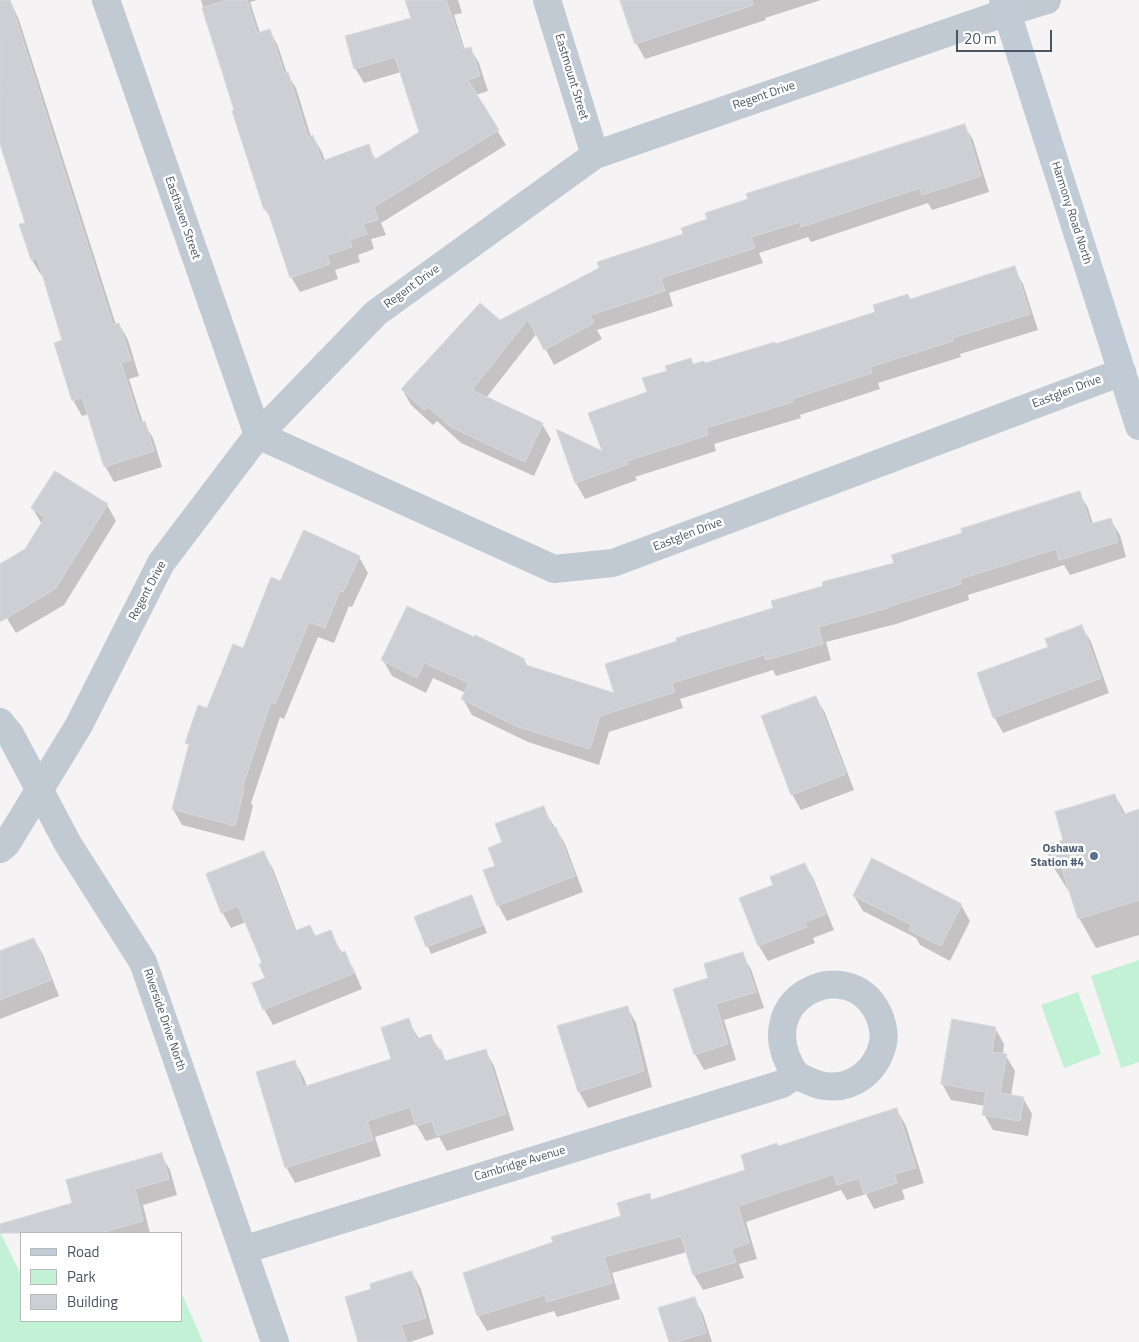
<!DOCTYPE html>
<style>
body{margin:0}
#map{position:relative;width:1139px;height:1342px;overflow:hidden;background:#f5f3f3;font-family:"Titillium Web",sans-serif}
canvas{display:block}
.legend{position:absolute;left:20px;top:1232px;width:162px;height:90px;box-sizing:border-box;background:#fff;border:1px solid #b7bbc0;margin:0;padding:6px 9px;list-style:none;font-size:15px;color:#4a5661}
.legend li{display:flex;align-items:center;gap:10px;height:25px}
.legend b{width:25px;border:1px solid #b7bbc0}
.scale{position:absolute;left:956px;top:30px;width:96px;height:22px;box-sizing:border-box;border:2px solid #4a5661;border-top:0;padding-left:6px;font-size:15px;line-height:18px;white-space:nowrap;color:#4a5661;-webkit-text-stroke:4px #fff;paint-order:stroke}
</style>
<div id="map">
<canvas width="1139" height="1342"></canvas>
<ul class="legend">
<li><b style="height:6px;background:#c1cbd6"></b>Road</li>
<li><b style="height:14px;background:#c3f1d5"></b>Park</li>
<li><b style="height:14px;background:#cdcfd5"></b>Building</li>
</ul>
<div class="scale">20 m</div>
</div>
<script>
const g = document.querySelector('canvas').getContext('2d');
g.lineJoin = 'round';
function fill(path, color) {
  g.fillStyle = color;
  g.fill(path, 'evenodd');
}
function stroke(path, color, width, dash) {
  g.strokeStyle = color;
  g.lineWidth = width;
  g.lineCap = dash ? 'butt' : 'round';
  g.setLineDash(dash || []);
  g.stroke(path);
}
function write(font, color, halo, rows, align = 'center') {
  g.font = font + ' "Titillium Web",sans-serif';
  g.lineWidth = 5;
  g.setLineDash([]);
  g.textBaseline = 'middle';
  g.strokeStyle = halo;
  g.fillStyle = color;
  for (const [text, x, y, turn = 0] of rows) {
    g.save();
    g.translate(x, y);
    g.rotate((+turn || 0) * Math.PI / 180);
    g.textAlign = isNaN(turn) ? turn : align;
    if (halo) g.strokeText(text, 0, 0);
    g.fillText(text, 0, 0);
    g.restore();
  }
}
fill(new Path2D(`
 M 1139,960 L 1139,1062 L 1121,1068 L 1091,976 Z
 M 1078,992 L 1101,1054 L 1064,1068 L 1041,1005 Z
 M 0,1232 L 21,1275 L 21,1321 L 181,1321 L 181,1292 L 203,1342 L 0,1342 Z`), '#c3f1d5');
fill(new Path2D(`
 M 0,0 L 10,0 L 19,20 L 116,325 L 119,324 L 128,340 L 139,376 L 129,379 L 143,423 L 144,423 L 153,438 L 162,467 L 114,482 L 105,466 L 89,414 L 82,416 L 73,400 L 64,341 L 43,274 L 41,275 L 32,260 L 26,224 L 0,140 Z
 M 201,0 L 257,0 L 250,2 L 260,33 L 270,31 L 278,46 L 287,74 L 296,88 L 311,137 L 313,137 L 322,152 L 325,161 L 368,146 L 376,160 L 421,132 L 401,72 L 364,83 L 355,68 L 412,19 L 406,0 L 458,0 L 462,13 L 454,15 L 465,50 L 470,48 L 479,63 L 488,91 L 476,95 L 506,145 L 381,223 L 386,235 L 371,239 L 374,249 L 358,255 L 360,262 L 335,270 L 338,279 L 300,292 L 291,277 L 273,223 L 265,209 Z
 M 622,0 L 821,0 L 765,18 L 766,20 L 645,59 L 636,43 Z
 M 964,125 L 973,140 L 989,192 L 932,210 L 928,203 L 811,242 L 808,237 L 759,253 L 763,263 L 669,293 L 673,306 L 597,330 L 602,339 L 554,365 L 537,333 L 486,398 L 542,424 L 551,439 L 534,476 L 461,443 L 437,421 L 433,425 L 411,405 L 402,389 L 500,322 L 684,235 Z
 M 1014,268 L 1023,284 L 1038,330 L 960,354 L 961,357 L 878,383 L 880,389 L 800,415 L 801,418 L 714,444 L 716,451 L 635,477 L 637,480 L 585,499 L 576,483 L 558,432 L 604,454 L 648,393 L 668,371 L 690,359 L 694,365 L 705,365 L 775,345 Z
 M 1079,493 L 1088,508 L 1093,524 L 1110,519 L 1120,535 L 1126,557 L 1070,575 L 1064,565 L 968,595 L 969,600 L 896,624 L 826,642 L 831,660 L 776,676 L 773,670 L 680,699 L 683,708 L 609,732 L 599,765 L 528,742 L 472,715 L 463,699 L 466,693 L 433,678 L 426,693 L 392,676 L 383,660 L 524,660 L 528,667 L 616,694 L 774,609 L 825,587 L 895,564 L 964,534 Z
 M 107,505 L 116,521 L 64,605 L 16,633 L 0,607 L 0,566 L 26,550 L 42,524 L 33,509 Z
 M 359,557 L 368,573 L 352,607 L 349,606 L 334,643 L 318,637 L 284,719 L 280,717 L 251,803 L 253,806 L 244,841 L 182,825 L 173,809 L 189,747 L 187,743 L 243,650 L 281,583 Z
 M 1082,627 L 1091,642 L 1109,693 L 1003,733 L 994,717 L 1049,648 Z
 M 816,697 L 825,713 L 854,790 L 801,810 L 792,794 Z
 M 1115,795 L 1126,815 L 1139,810 L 1139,935 L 1096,948 L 1079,918 L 1073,898 L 1054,868 L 1064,840 Z
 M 543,808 L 565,844 L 583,892 L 507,921 L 498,905 L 497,866 L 504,843 Z
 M 264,853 L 273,869 L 297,932 L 310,926 L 316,937 L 330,931 L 342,953 L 344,953 L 353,968 L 362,989 L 273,1025 L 264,1009 L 266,978 L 263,964 L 246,922 L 231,928 L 222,912 Z
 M 805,864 L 814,880 L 834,930 L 813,938 L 815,943 L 768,961 L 759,946 L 740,899 L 774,886 Z
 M 854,896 L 961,905 L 970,921 L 950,961 L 920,945 L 916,938 L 863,911 Z
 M 472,897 L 487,933 L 431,954 L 416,918 Z
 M 34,939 L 43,955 L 59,996 L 0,1019 L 0,953 Z
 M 742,954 L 751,969 L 764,1008 L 724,1020 L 736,1060 L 704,1070 L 695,1054 L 709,979 Z
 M 627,1007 L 636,1023 L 652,1087 L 588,1108 L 579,1092 L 558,1027 Z
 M 408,1020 L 419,1039 L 430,1035 L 447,1062 L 485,1050 L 494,1066 L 514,1130 L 447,1151 L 439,1137 L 426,1141 L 416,1124 L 375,1137 L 381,1156 L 295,1183 L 286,1167 L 295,1062 L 304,1078 L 307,1087 L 393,1060 Z
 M 995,1028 L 1004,1044 L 1003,1055 L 1006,1056 L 1015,1071 L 1011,1096 L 1023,1098 L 1032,1114 L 1028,1136 L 993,1130 L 984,1114 L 985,1106 L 951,1100 L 942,1084 Z
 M 897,1110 L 906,1126 L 924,1183 L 902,1190 L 905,1199 L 874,1209 L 866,1194 L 847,1200 L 841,1190 L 746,1222 L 757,1259 L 739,1264 L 744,1278 L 703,1290 L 694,1275 L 687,1252 L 612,1273 L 620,1299 L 557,1317 L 554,1311 L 487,1331 L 478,1316 L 554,1243 L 622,1217 L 649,1195 L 652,1201 L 747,1170 L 778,1147 Z
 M 161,1155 L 170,1170 L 177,1195 L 143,1205 L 150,1233 L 31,1233 L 27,1217 L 74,1204 Z
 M 412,1273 L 421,1289 L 434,1334 L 410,1342 L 360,1342 L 373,1290 Z
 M 694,1298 L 703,1314 L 712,1342 L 670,1342 Z`), '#0003');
const building = new Path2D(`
 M 0,0 L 10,0 L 113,325 L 119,323 L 131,360 L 121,363 L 140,423 L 145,421 L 154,451 L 104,467 L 82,397 L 72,401 L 54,343 L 62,340 L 37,258 L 31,260 L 19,224 L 25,223 L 0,144 Z
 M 228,0 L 247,0 L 257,33 L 270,29 L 284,73 L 288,72 L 308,137 L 313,135 L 322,161 L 369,144 L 374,160 L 419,132 L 395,57 L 354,69 L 345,36 L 411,18 L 405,0 L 446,0 L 463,49 L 471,47 L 480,76 L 468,80 L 499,130 L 374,207 L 378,220 L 363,224 L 367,234 L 350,240 L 352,247 L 327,255 L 330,264 L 290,278 L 267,209 L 264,210 L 232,111 L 234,110 L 202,8 Z
 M 620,0 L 752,0 L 753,5 L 635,44 Z
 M 965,124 L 981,176 L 922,195 L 920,188 L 801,227 L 800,222 L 751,237 L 755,248 L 661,278 L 665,291 L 590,315 L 594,323 L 544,350 L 528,319 L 472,390 L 543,423 L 525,462 L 451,427 L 428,407 L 424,410 L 401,389 L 480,303 L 500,320 L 599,268 L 597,262 L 683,234 L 681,228 L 707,219 L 705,213 L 748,199 L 746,194 Z
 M 1015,266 L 1030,314 L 952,338 L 953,341 L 870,367 L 872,373 L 792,399 L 793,402 L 706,428 L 708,435 L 624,462 L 629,464 L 575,483 L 556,429 L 602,451 L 588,413 L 647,392 L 642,378 L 667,371 L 665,366 L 691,358 L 693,364 L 704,361 L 705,363 L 775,342 L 775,344 L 875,312 L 873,305 L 908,294 L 910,299 Z
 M 55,471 L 108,504 L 55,589 L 0,622 L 0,564 L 25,549 L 45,517 L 31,508 Z
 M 1080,491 L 1090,524 L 1111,518 L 1118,542 L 1059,560 L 1056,549 L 960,579 L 961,584 L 888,607 L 888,608 L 818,627 L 823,644 L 766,660 L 764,655 L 672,683 L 675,692 L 600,716 L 590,749 L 518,727 L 461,699 L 469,683 L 424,663 L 417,678 L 381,660 L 407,606 L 474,637 L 475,635 L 525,659 L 523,664 L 614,693 L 605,664 L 677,641 L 676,638 L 773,608 L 771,601 L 823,586 L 822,582 L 894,563 L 891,555 L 962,533 L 961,529 Z
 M 304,530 L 360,556 L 343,592 L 340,591 L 325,628 L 309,622 L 275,704 L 271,702 L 242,788 L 244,789 L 235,826 L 172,809 L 189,744 L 185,743 L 198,705 L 207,708 L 233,644 L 243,648 L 271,577 L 280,581 Z
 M 1082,625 L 1101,678 L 993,718 L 977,673 L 1048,647 L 1045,639 Z
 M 816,696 L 846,774 L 791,795 L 761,716 Z
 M 1115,794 L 1122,815 L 1139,809 L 1139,900 L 1078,919 L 1061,866 L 1053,869 L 1045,845 L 1063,840 L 1055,812 Z
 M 544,806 L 552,828 L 556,827 L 575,876 L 497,906 L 483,870 L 495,866 L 488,848 L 502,842 L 495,824 Z
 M 264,851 L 295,931 L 310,925 L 315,936 L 331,930 L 340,953 L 345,951 L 354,973 L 263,1010 L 252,983 L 265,978 L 259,964 L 262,963 L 238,906 L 221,913 L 206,874 Z
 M 872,858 L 962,904 L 941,946 L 909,930 L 912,925 L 853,896 Z
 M 805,863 L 826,914 L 805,922 L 807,927 L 758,946 L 739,898 L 773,885 L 770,877 Z
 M 472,895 L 483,925 L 426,947 L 414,917 Z
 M 34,938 L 51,980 L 0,1000 L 0,951 Z
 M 743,952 L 756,992 L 716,1004 L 728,1044 L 694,1055 L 673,989 L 708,978 L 704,964 Z
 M 628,1006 L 644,1071 L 578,1092 L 557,1026 Z
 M 409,1018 L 416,1039 L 431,1034 L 437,1051 L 441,1049 L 445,1061 L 486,1049 L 506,1114 L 437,1136 L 432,1121 L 416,1126 L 410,1107 L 367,1121 L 373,1140 L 285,1168 L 256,1072 L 295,1060 L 303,1087 L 391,1059 L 381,1028 Z
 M 952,1019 L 996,1027 L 992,1052 L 1007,1054 L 1000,1093 L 1024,1097 L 1020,1121 L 982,1115 L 986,1092 L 941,1084 Z
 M 897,1108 L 916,1168 L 894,1174 L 897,1183 L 864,1194 L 859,1178 L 837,1185 L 834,1174 L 738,1206 L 749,1243 L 731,1249 L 736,1262 L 693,1275 L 681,1236 L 604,1257 L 612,1283 L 547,1302 L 545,1295 L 477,1316 L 463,1273 L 553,1242 L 551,1237 L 621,1216 L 617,1203 L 650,1193 L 651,1200 L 745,1170 L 741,1155 L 777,1143 L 778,1146 Z
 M 162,1153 L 169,1179 L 135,1189 L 143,1221 L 100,1233 L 0,1233 L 0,1224 L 72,1203 L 66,1180 Z
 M 412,1271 L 426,1318 L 401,1325 L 407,1342 L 358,1342 L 345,1297 L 371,1289 L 370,1284 Z
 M 695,1297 L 706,1333 L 676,1342 L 669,1342 L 658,1308 Z`);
fill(building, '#cdcfd5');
stroke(building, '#d7d9de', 1);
stroke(new Path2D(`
 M 106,0 L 258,435
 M 547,0 L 595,155
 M 258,435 L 554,569 L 613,563 L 1122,372
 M 0,722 L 10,734 L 68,844 L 143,962 L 275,1342
 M 0,849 L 7,843 L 79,725 L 161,563 L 258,435 L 376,313 L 595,155 L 1007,12 L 1047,0
 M 243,1250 L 782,1084 L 796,1075 C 745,999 848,951 878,1013 C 882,1022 885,1033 883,1043 C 877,1070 854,1090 825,1086 C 815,1085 805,1079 796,1075`), '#c1cad2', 28);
stroke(new Path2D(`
 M 1003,0 L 1139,426`), '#c1cbd6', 28);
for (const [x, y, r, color] of [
 [1094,856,5,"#5c6f8a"]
]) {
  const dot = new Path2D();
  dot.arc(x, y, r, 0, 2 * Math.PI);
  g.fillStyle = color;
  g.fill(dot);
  stroke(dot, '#fff', 2);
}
write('12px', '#4a5661', '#fff', [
 ["Eastmount Street",571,77,73],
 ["Regent Drive",764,96,-19],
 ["Harmony Road North",1071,213,72],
 ["Easthaven Street",182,218,71],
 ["Regent Drive",412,287,-36],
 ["Eastglen Drive",1067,392,-21],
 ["Eastglen Drive",688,535,-21],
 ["Regent Drive",148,591,-62],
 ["Riverside Drive North",164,1020,71],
 ["Cambridge Avenue",520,1164,-17]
]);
write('bold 12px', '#4e5e75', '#fff', [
 ["Oshawa",1084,849],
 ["Station #4",1084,863]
], 'right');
</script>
